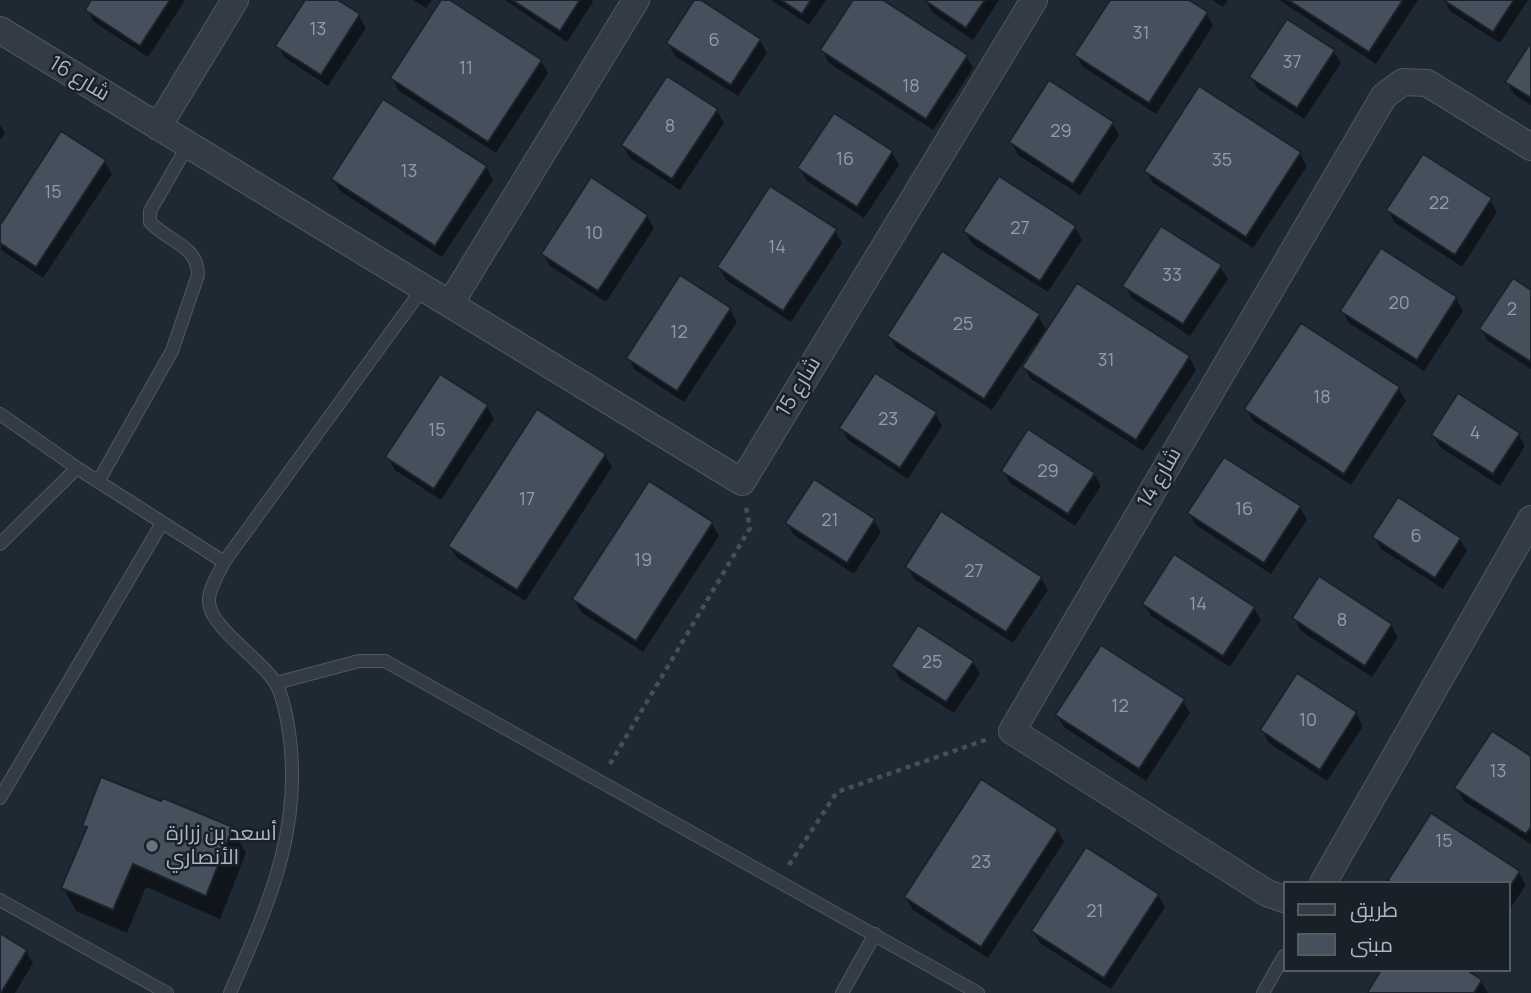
<!DOCTYPE html>
<meta charset="utf-8">
<style>
body{margin:0}
#map{position:relative;width:1531px;height:993px;overflow:hidden;background:#1f2933;font-family:Manrope,Cairo,sans-serif}
canvas{display:block}
.legend{position:absolute;left:1283px;top:881px;width:228px;height:91px;box-sizing:border-box;background:#182028;border:2px solid #535c65;margin:0;padding:9px 12px;list-style:none;font-size:21px;color:#acb5c1}
.legend li{display:flex;align-items:center;gap:14px;height:35px}
.legend b{width:35px;border:2px solid #535c65}
</style>
<div id="map">
<canvas width="1531" height="993"></canvas>
<ul class="legend">
<li><b style="height:9px;background:#333b44"></b>طريق</li>
<li><b style="height:19px;background:#46505d"></b>مبنى</li>
</ul>
</div>
<script>
const g = document.querySelector('canvas').getContext('2d');
g.lineJoin = 'round';
function fill(path, color) {
  g.fillStyle = color;
  g.fill(path, 'evenodd');
}
function stroke(path, color, width, dash) {
  g.strokeStyle = color;
  g.lineWidth = width;
  g.lineCap = dash ? 'butt' : 'round';
  g.setLineDash(dash || []);
  g.stroke(path);
}
function write(font, color, halo, rows, align = 'center') {
  g.font = font + ' Manrope,Cairo,sans-serif';
  g.lineWidth = 5;
  g.setLineDash([]);
  g.textBaseline = 'middle';
  g.strokeStyle = halo;
  g.fillStyle = color;
  for (const [text, x, y, turn = 0] of rows) {
    g.save();
    g.translate(x, y);
    g.rotate((+turn || 0) * Math.PI / 180);
    g.textAlign = isNaN(turn) ? turn : align;
    if (halo) g.strokeText(text, 0, 0);
    g.fillText(text, 0, 0);
    g.restore();
  }
}
fill(new Path2D(`
 M 93,0 L 183,0 L 184,2 L 148,57 L 94,22 L 87,10 Z
 M 307,0 L 335,0 L 359,16 L 366,28 L 328,86 L 285,58 L 277,46 Z
 M 413,0 L 432,0 L 426,8 Z
 M 443,0 L 447,0 L 541,61 L 548,73 L 496,153 L 399,91 L 392,78 Z
 M 505,0 L 592,0 L 593,2 L 567,42 Z
 M 696,0 L 760,41 L 767,53 L 738,96 L 675,56 L 668,43 Z
 M 771,0 L 826,0 L 809,25 Z
 M 855,0 L 880,0 L 966,56 L 973,68 L 933,130 L 829,63 L 822,50 Z
 M 999,0 L 973,40 L 933,13 L 926,1 Z
 M 1112,0 L 1186,0 L 1206,13 L 1213,26 L 1156,114 L 1083,67 L 1076,55 Z
 M 1212,0 L 1228,0 L 1223,7 Z
 M 1279,0 L 1418,0 L 1376,64 Z
 M 1444,0 L 1528,0 L 1500,43 L 1450,11 Z
 M 1531,46 L 1531,105 L 1514,94 L 1507,82 Z
 M 1334,51 L 1341,63 L 1304,119 L 1258,89 L 1251,77 Z
 M 717,110 L 724,123 L 680,190 L 630,158 L 623,146 Z
 M 1112,123 L 1119,135 L 1080,195 L 1018,155 L 1011,142 Z
 M 0,124 L 5,133 L 0,140 Z
 M 892,153 L 899,165 L 864,218 L 807,181 L 799,168 Z
 M 1300,154 L 1307,166 L 1253,248 L 1153,183 L 1146,171 Z
 M 104,161 L 112,174 L 43,278 L 1,250 L 0,229 Z
 M 486,167 L 493,180 L 442,257 L 340,191 L 333,179 Z
 M 999,179 L 1075,227 L 1082,240 L 1048,292 L 972,244 L 965,231 Z
 M 1490,200 L 1497,212 L 1462,267 L 1395,223 L 1388,210 Z
 M 647,216 L 654,228 L 606,302 L 550,266 L 543,254 Z
 M 835,231 L 842,243 L 791,322 L 726,280 L 719,267 Z
 M 1220,267 L 1228,279 L 1190,336 L 1132,298 L 1125,286 Z
 M 1531,292 L 1531,369 L 1488,341 L 1481,329 Z
 M 1456,298 L 1463,311 L 1424,371 L 1349,323 L 1342,311 Z
 M 730,310 L 737,322 L 684,402 L 635,370 L 628,358 Z
 M 1038,316 L 1047,331 L 1189,357 L 1196,370 L 1143,451 L 1031,379 L 1024,367 L 1038,346 L 1035,344 L 992,410 L 896,348 L 889,336 Z
 M 1399,389 L 1406,401 L 1351,485 L 1253,421 L 1246,409 Z
 M 487,407 L 494,419 L 441,500 L 395,470 L 387,457 Z
 M 935,413 L 942,426 L 908,479 L 848,440 L 841,428 Z
 M 1518,434 L 1525,446 L 1500,486 L 1440,447 L 1433,435 Z
 M 605,455 L 612,467 L 525,601 L 457,558 L 450,546 Z
 M 1003,471 L 1094,474 L 1101,486 L 1075,526 L 1010,483 Z
 M 1300,507 L 1307,520 L 1271,574 L 1196,525 L 1189,513 Z
 M 874,520 L 881,532 L 854,574 L 794,535 L 787,523 Z
 M 712,524 L 719,536 L 643,652 L 581,612 L 574,599 Z
 M 1374,537 L 1460,539 L 1467,551 L 1443,589 L 1381,549 Z
 M 907,567 L 1041,578 L 1048,590 L 1013,643 L 914,579 Z
 M 1144,604 L 1254,608 L 1261,620 L 1230,667 L 1151,616 Z
 M 1294,618 L 1391,625 L 1398,637 L 1372,677 L 1301,631 Z
 M 973,662 L 980,674 L 954,713 L 900,679 L 893,666 Z
 M 1183,701 L 1190,713 L 1146,781 L 1064,727 L 1057,715 Z
 M 1356,713 L 1363,726 L 1327,781 L 1269,743 L 1262,730 Z
 M 1531,758 L 1531,844 L 1464,801 L 1456,788 Z
 M 84,826 L 232,829 L 246,853 L 220,919 L 146,887 L 127,933 L 76,911 L 63,888 L 87,831 Z
 M 1057,830 L 1064,842 L 988,958 L 913,910 L 906,898 Z
 M 1519,873 L 1526,885 L 1508,912 L 1508,883 Z
 M 1158,895 L 1165,907 L 1111,989 L 1040,943 L 1033,931 Z
 M 0,936 L 26,951 L 33,963 L 15,993 L 0,993 Z
 M 1481,981 L 1488,993 L 1369,993 Z`), '#0007');
const building = new Path2D(`
 M 91,0 L 170,0 L 140,46 L 85,10 Z
 M 305,0 L 338,0 L 360,14 L 321,75 L 275,46 Z
 M 441,0 L 450,0 L 542,60 L 488,142 L 390,78 Z
 M 512,0 L 580,0 L 560,31 Z
 M 694,0 L 701,0 L 761,39 L 731,85 L 666,43 Z
 M 781,0 L 811,0 L 802,14 Z
 M 853,0 L 883,0 L 968,55 L 926,119 L 820,50 Z
 M 924,0 L 985,0 L 966,28 Z
 M 1110,0 L 1189,0 L 1208,12 L 1149,103 L 1074,55 Z
 M 1288,0 L 1403,0 L 1369,52 Z
 M 1443,0 L 1514,0 L 1493,32 Z
 M 1287,19 L 1335,50 L 1297,108 L 1249,77 Z
 M 1531,42 L 1531,98 L 1505,82 Z
 M 667,76 L 718,109 L 672,179 L 621,145 Z
 M 1049,80 L 1114,122 L 1073,184 L 1009,142 Z
 M 1199,86 L 1301,152 L 1246,237 L 1144,171 Z
 M 383,99 L 487,166 L 435,246 L 331,179 Z
 M 834,113 L 893,151 L 857,207 L 797,168 Z
 M 61,131 L 106,160 L 36,267 L 0,243 L 0,225 Z
 M 1423,154 L 1492,198 L 1455,255 L 1386,210 Z
 M 999,176 L 1076,226 L 1040,281 L 963,231 Z
 M 591,177 L 648,215 L 598,291 L 541,254 Z
 M 770,186 L 837,229 L 783,311 L 717,267 Z
 M 1161,226 L 1222,265 L 1183,324 L 1122,286 Z
 M 1381,248 L 1457,297 L 1417,360 L 1340,311 Z
 M 942,251 L 1040,314 L 984,399 L 887,336 Z
 M 680,275 L 731,308 L 677,391 L 626,358 Z
 M 1513,278 L 1531,290 L 1531,362 L 1479,329 Z
 M 1077,283 L 1190,356 L 1136,440 L 1022,367 Z
 M 1301,323 L 1400,387 L 1344,474 L 1244,409 Z
 M 875,373 L 937,412 L 900,468 L 839,428 Z
 M 440,374 L 488,405 L 434,489 L 385,457 Z
 M 1458,393 L 1520,433 L 1493,474 L 1431,435 Z
 M 537,409 L 606,454 L 517,590 L 448,546 Z
 M 1028,429 L 1095,473 L 1068,514 L 1001,471 Z
 M 1224,457 L 1301,506 L 1264,563 L 1187,513 Z
 M 814,479 L 875,519 L 847,563 L 785,523 Z
 M 649,481 L 713,522 L 636,641 L 572,599 Z
 M 1398,497 L 1461,538 L 1435,578 L 1372,537 Z
 M 941,511 L 1042,577 L 1006,632 L 905,567 Z
 M 1174,554 L 1255,607 L 1223,656 L 1142,604 Z
 M 1319,576 L 1392,624 L 1365,666 L 1292,618 Z
 M 918,625 L 974,661 L 946,702 L 891,666 Z
 M 1101,645 L 1185,699 L 1139,769 L 1055,715 Z
 M 1297,673 L 1357,712 L 1320,770 L 1260,730 Z
 M 1492,731 L 1531,756 L 1531,827 L 1526,834 L 1454,788 Z
 M 101,777 L 161,801 L 163,798 L 233,827 L 206,896 L 133,864 L 113,910 L 61,888 L 87,827 L 82,826 Z
 M 981,779 L 1058,829 L 981,947 L 904,897 Z
 M 1431,813 L 1520,871 L 1508,890 L 1508,883 L 1391,883 L 1388,880 Z
 M 1086,847 L 1159,894 L 1104,978 L 1031,931 Z
 M 0,933 L 27,950 L 1,993 L 0,993 Z
 M 1381,970 L 1467,970 L 1482,980 L 1474,993 L 1367,993 Z`);
fill(building, '#46505d');
stroke(building, '#1a222b', 2);
const service = new Path2D(`
 M 0,414 L 77,468 L 224,562
 M 98,482 L 172,351 L 198,275 C 198,245 168,242 150,222 L 150,211 L 188,145
 M 0,544 L 77,468
 M 276,683 L 359,661 L 385,661 L 978,993
 M 0,798 L 162,523
 M 0,900 L 167,993
 M 230,993 C 270,901 306,822 287,720 C 285,709 281,693 276,684 C 263,660 210,628 209,602 C 208,590 219,573 224,562 L 423,288
 M 842,993 L 875,934
 M 1263,993 L 1284,956`);
const minor = new Path2D(`
 M 0,30 L 742,482 L 1034,0
 M 158,127 L 235,0
 M 450,304 L 636,0
 M 1323,883 L 1531,519
 M 1284,899 L 1267,893 L 1012,731 L 1384,96 L 1403,82 L 1427,83 L 1531,147`);
stroke(service, '#505862', 14);
stroke(minor, '#505862', 28);
stroke(new Path2D(`
 M 610,764 L 750,528 L 746,507
 M 789,865 L 837,792 L 988,739`), '#415254', 4.5, [5, 5]);
stroke(service, '#333b44', 12);
stroke(minor, '#333b44', 26);
for (const [x, y, r, color] of [
 [152,846,7,"#6b7280"]
]) {
  const dot = new Path2D();
  dot.arc(x, y, r, 0, 2 * Math.PI);
  g.fillStyle = color;
  g.fill(dot);
  stroke(dot, '#182028', 2.5);
}
write('18px', '#929ca8', null, [
 ["13",318,30],
 ["31",1141,34],
 ["6",714,41],
 ["37",1292,63],
 ["11",466,69],
 ["18",911,87],
 ["8",670,127],
 ["29",1061,132],
 ["16",845,160],
 ["35",1222,161],
 ["13",409,172],
 ["15",53,193],
 ["22",1439,204],
 ["27",1020,229],
 ["10",594,234],
 ["14",777,248],
 ["33",1172,276],
 ["20",1399,304],
 ["2",1512,310],
 ["25",963,325],
 ["12",679,333],
 ["31",1106,361],
 ["18",1322,398],
 ["23",888,420],
 ["15",437,431],
 ["4",1475,434],
 ["29",1048,472],
 ["17",527,500],
 ["16",1244,510],
 ["21",830,521],
 ["6",1416,537],
 ["19",643,561],
 ["27",974,572],
 ["14",1198,605],
 ["8",1342,621],
 ["25",932,663],
 ["12",1120,707],
 ["10",1308,721],
 ["13",1498,772],
 ["15",1444,842],
 ["23",981,863],
 ["21",1095,912]
]);
write('21px', '#acb5c1', '#182028', [
 ["شارع 16",79,79,31],
 ["شارع 15",799,387,-59],
 ["شارع 14",1160,478,-60]
]);
write('21px', '#acb5c1', '#182028', [
 ["أسعد بن زرارة",166,834],
 ["الأنصاري",166,858]
], 'left');
</script>
